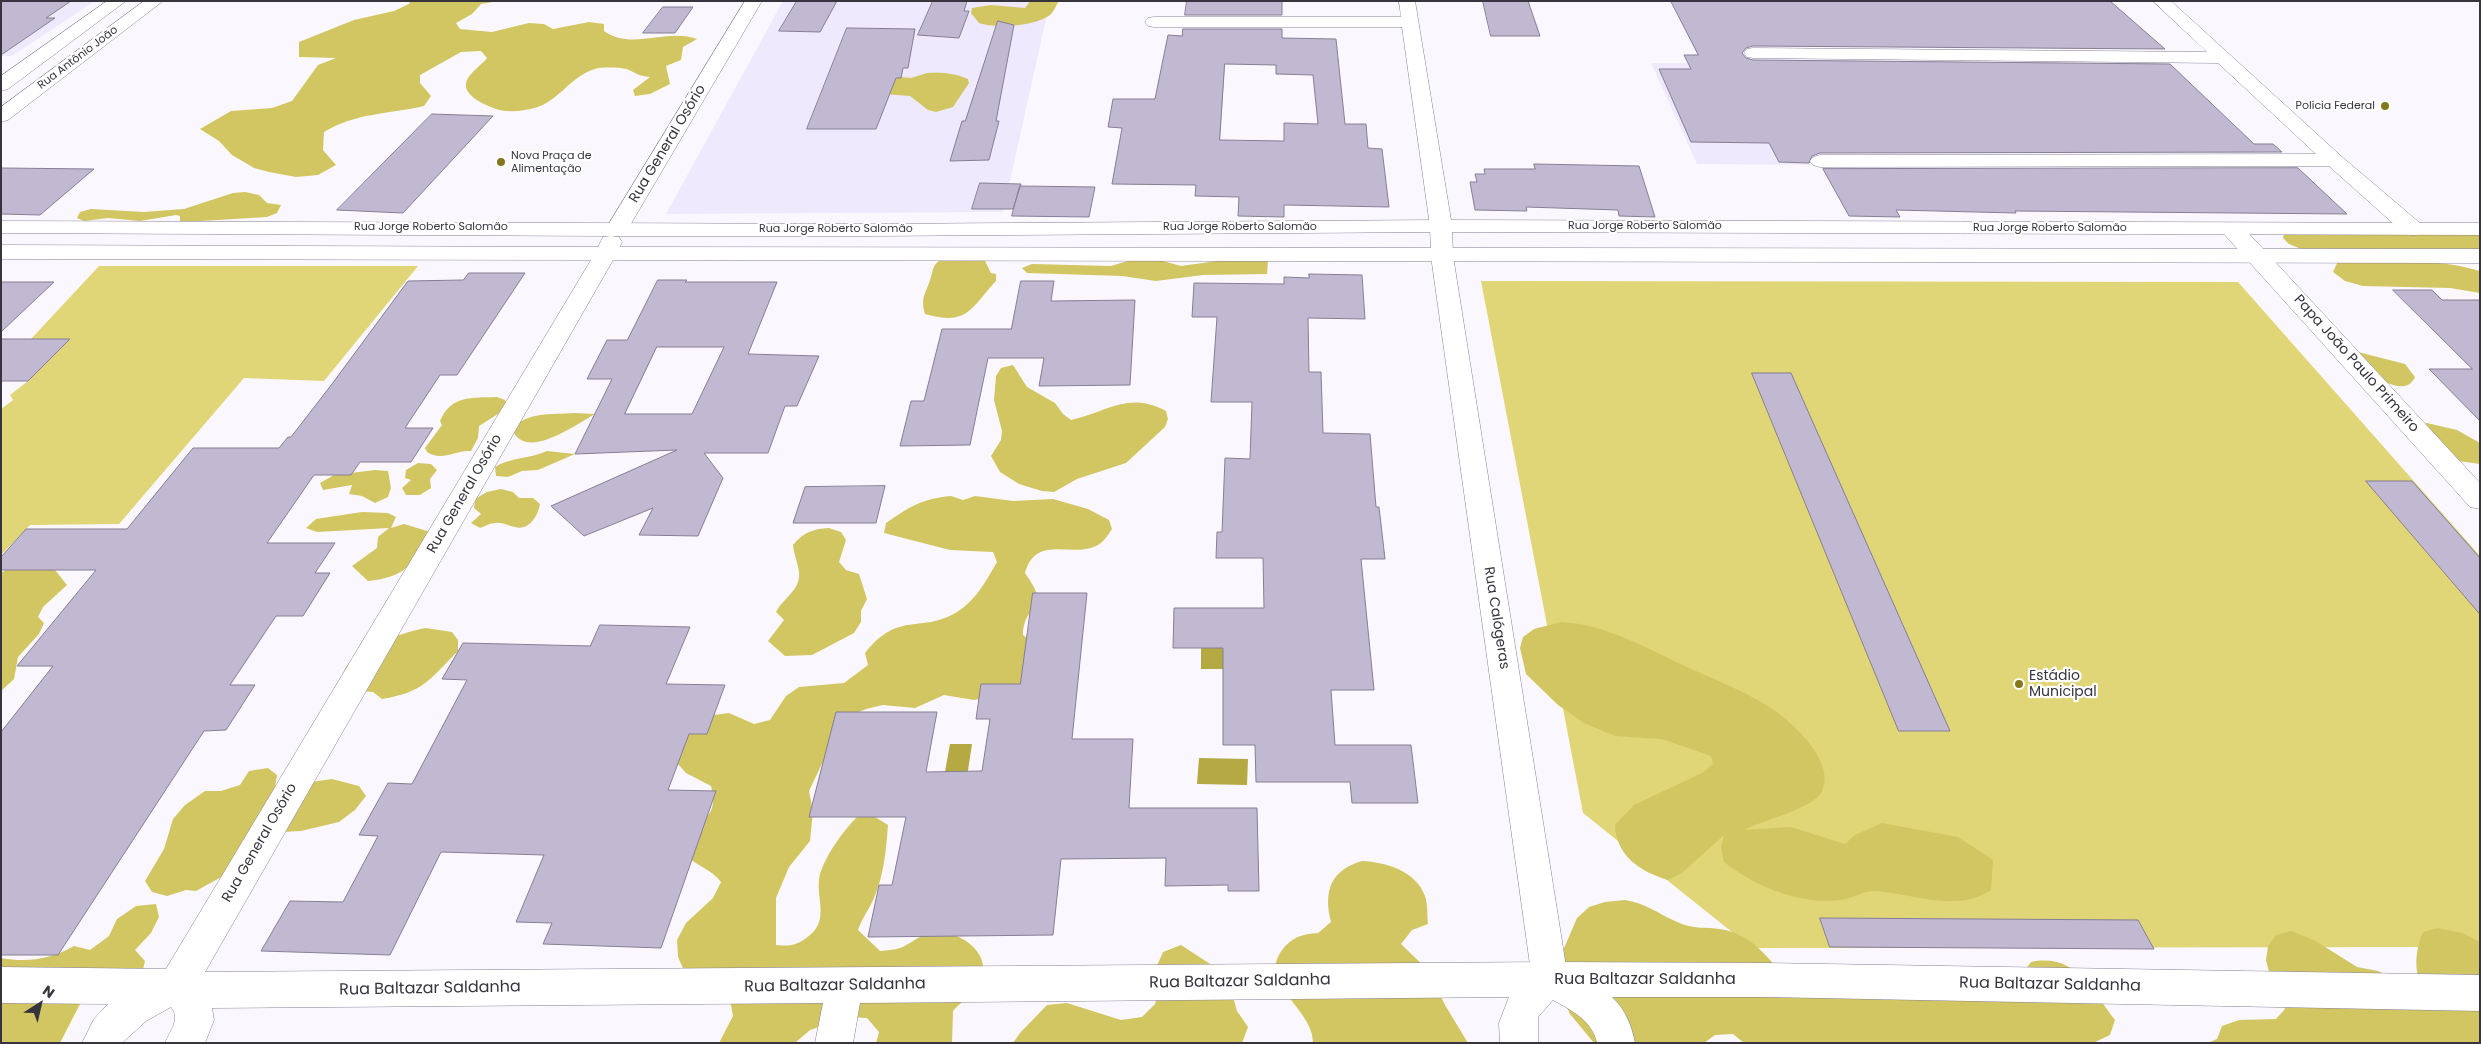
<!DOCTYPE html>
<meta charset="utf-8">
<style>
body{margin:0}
#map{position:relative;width:2481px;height:1044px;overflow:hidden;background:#faf8fe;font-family:Poppins,sans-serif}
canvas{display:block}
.frame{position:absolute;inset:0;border:2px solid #37343e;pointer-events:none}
.north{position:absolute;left:15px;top:979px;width:50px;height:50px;-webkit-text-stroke:4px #fff;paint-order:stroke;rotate:35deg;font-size:14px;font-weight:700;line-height:20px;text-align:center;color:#37343e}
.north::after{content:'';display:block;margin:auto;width:18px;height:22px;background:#37343e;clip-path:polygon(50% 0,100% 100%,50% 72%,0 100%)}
</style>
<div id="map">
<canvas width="2481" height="1044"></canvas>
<div class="frame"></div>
<div class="north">N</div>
</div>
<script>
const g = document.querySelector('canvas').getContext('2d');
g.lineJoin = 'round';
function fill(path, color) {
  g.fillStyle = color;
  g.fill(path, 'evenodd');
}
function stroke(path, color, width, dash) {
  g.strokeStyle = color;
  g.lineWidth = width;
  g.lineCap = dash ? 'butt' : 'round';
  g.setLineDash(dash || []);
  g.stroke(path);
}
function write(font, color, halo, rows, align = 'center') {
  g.font = font + ' Poppins,sans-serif';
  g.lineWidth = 4.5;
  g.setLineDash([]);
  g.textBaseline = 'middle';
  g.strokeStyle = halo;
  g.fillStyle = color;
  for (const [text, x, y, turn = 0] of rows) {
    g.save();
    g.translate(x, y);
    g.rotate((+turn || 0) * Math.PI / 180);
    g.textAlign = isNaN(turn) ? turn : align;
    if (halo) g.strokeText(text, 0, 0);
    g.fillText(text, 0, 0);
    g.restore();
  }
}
fill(new Path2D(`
 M 1,1 L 95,1 L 12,56 L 1,56 Z
 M 783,1 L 1050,1 L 1003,212 L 666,214 Z
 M 1651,63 L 1761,63 L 1820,165 L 1697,164 Z`), '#efe9fd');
fill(new Path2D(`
 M 99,266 L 418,266 L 324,381 L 244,378 L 119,524 L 30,525 L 1,555 L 1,409 L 13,400 L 10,395 L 28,381 L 70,339 L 31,339 Z
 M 1481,281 L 2238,282 L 2480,556 L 2480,947 L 1752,948 L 1583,813 Z`), '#e0d577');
fill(new Path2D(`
 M 410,1 L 499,1 L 481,4 L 472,14 L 456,23 L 460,29 L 492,32 L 529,23 L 544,24 L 553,29 L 589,22 L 604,24 L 604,31 C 631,51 667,28 697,39 L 683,47 L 681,60 L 666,66 L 670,84 L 650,94 L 635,96 L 633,90 L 650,77 C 639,76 638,74 629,70 C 622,67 601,67 595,69 C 570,76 559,102 534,108 C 524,111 507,113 496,109 C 487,106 464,96 466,84 C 467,74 482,65 487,58 L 481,51 L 461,52 L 420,75 L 420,83 L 431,96 L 424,106 C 389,114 355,113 324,132 L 323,150 L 336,165 L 318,175 L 296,177 L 269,172 L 254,168 L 232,155 L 219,141 L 200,129 L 231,111 L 272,108 L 292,101 L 318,65 L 336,58 L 299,57 L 299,42 L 354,20 L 394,11 L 409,4 Z
 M 1027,1 L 1059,1 C 1056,5 1054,12 1050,15 C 1036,26 995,29 979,23 L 971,13 L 972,8 L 991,5 L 1025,8 L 1029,3 Z
 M 927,73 C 941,72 955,73 968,79 L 969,83 L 953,107 L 936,112 L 928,110 L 910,96 L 883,94 L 893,76 L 911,78 Z
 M 245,192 L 259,195 L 267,203 L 281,205 L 277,213 L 267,217 L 185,222 L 180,221 L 180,216 L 176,215 L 140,221 L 108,218 L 84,221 L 77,218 L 80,212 L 91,209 L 144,212 L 184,209 L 233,193 Z
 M 2322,222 L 2367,229 L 2480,225 L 2480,252 L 2301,249 L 2289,244 L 2283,238 L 2284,233 L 2310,228 Z
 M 946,257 L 985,261 L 991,273 L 996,274 L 996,281 C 970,309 968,326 925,314 C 921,299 924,296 929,283 C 935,268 930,265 946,257 Z
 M 1141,257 L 1152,258 L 1181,266 L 1224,260 L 1268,260 L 1267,274 L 1203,275 L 1156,281 L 1122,276 L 1027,273 L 1022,268 L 1032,264 L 1111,266 Z
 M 2338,261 C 2385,262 2435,257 2480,271 L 2480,293 L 2450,288 L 2363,286 L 2345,281 L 2333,272 Z
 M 2354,351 L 2405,364 L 2415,377 C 2409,390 2397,387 2385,382 Z
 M 1013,365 L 1027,387 L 1055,403 L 1063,414 L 1071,420 C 1108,412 1128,391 1166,411 L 1168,419 L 1165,427 L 1126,463 L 1077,479 L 1054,492 L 1042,491 L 1019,484 L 1000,472 L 991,456 L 1001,440 L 1002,431 L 994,400 L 996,376 L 1001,368 Z
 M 497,397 L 505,400 L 506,404 L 501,412 L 479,426 L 478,438 L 471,451 C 455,450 442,462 427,452 L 425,448 L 442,425 L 440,421 C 451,395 471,398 497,397 Z
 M 574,413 L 595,414 C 575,425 525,462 512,429 C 528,411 551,415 574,413 Z
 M 2427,423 L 2457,430 L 2480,443 L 2480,464 L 2452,460 L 2417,425 Z
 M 547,451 L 575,454 L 538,470 L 522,471 L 508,477 L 496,476 L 495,467 C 510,457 530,459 547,451 Z
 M 418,463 L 431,464 L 437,470 L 430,479 L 431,488 L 420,495 L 406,495 L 402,488 L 411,480 L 405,478 L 406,470 Z
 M 375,470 L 388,471 L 391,488 L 388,497 L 375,503 L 362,496 L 349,494 L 352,485 L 323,490 L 320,483 L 334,475 Z
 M 501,489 L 513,492 L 519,498 L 533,498 L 540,504 C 538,516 529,531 515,527 C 508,526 503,522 495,523 C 491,523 485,526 480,528 L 471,523 L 481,514 L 474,508 L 475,499 L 487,492 Z
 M 951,496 L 963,500 L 975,496 L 1013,501 L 1053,499 L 1088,509 L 1109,520 L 1112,529 C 1108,535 1103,543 1096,546 C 1071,558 1036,534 1025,573 C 1054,614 1024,600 1023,635 L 1032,642 L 1020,686 L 991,697 L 974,700 L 944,695 L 915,708 L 883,705 L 866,709 L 852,715 L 840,726 L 809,791 L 813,811 L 810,841 L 789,867 L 776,898 L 776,945 C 789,946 794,946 805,939 C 834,920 812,895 821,871 C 828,852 843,831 857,817 L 875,817 L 888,825 C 886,851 884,874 874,898 C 869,910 863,916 858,930 L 880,951 C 887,950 894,950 900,948 C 911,944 923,932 935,932 C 961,931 994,954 980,982 C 974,993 961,1002 953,1011 L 952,1043 L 876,1043 L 879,1032 L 867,1018 L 848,1017 L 810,1030 L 795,1043 L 719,1043 L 733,1016 L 730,1000 L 687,977 L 678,957 L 677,940 L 686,923 L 713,898 L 721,882 C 711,869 697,866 685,855 C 686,850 686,843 688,838 C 702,816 719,818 711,786 L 686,773 L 677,763 L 685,733 L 713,715 L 729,713 L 754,724 L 770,720 L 786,696 L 799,687 L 844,683 L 868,665 L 865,653 C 899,610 921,634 957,612 C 976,600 986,581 997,562 L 993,552 L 950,550 L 884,533 L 886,523 C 911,506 921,499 951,496 Z
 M 362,512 L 388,513 L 396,517 L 391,528 L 404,524 L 437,534 C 416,561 405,578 368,581 L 352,566 L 377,548 L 378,537 L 389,528 L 317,532 L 306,528 L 316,519 Z
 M 829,528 L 841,532 L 846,540 L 839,562 L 846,570 L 859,574 L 867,599 L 861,611 L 861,622 L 854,633 L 812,655 L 785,656 L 768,641 L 784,620 L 776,612 C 783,598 801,590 799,572 C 798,563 794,555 793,545 C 804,532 813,529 829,528 Z
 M 51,565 L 67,585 L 43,607 L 38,617 L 44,623 L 39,634 L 18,657 L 14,679 L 1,691 L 1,573 L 10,567 Z
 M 1561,622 C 1606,624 1648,649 1689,668 C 1716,680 1746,692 1771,708 C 1793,723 1838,763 1821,793 C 1812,809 1760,821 1744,830 L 1791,827 L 1845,844 L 1855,835 L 1882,823 L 1958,837 L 1993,860 L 1991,890 C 1956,913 1914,894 1876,891 C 1864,890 1852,899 1840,900 C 1799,905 1755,886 1724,862 L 1721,847 L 1724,835 L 1682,873 L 1668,880 C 1641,872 1616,856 1615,825 L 1634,805 L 1702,773 L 1713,764 L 1711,756 L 1662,739 L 1615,736 L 1584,723 L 1558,705 L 1526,674 L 1520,648 L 1523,637 L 1534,629 Z
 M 426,628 L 452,632 L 458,640 L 458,651 C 429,680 424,692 382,699 L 373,692 L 357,691 L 342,676 C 344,671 346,665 350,662 C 365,647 405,631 426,628 Z
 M 268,768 L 277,775 L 275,787 L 332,779 L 359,786 L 366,796 L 355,810 L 339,822 L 301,831 L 282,832 L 234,870 L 196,891 L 186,890 L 167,896 L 152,892 L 145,881 L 164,849 L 173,819 L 185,805 L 205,791 L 221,791 L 240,785 L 249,771 Z
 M 1362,861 C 1386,862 1416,871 1425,896 C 1428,904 1427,915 1428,924 L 1412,930 L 1401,944 L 1428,970 L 1445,1005 L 1468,1043 L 1313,1043 C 1314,1009 1257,984 1282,950 C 1292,937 1302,934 1318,933 L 1331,922 C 1323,891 1331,870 1362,861 Z
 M 1625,900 C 1651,905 1659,915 1682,924 C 1695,929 1706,927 1720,929 C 1756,934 1777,968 1796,995 L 1865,988 L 1884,1000 L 1935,966 L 1953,966 L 2014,984 L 2031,962 C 2076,953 2091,989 2115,1020 L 2110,1035 L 2093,1043 L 1744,1043 L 1733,1034 L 1715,1035 L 1704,1043 L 1594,1043 L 1570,1014 L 1561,996 L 1559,960 L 1577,918 L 1589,907 L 1605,902 Z
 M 156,904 L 159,917 L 151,933 L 135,950 L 145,961 L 141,978 L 81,1002 L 60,1043 L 1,1043 L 1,958 C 28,963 51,959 74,946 L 90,950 L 109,936 L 117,919 L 136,906 Z
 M 2438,928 L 2462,933 L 2480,942 L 2480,1043 L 2208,1043 L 2217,1039 L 2222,1026 L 2239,1020 L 2276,1019 L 2285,1009 L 2281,992 L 2270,976 L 2266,960 L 2268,946 L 2276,935 L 2291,931 L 2314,940 L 2357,967 L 2378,971 L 2401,981 L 2421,987 C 2414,968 2415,951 2423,932 Z
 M 1181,945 L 1227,975 L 1237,1011 L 1248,1027 L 1242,1043 L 1013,1043 L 1020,1033 L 1047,1005 L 1067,1003 L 1121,1020 L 1142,1017 L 1155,1004 L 1160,986 L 1156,968 L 1163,952 Z`), '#d2c662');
fill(new Path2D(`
 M 1201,648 L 1261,648 L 1262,669 L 1201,669 Z
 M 950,744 L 972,744 L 967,777 L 944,777 Z
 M 1199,758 L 1248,759 L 1247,785 L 1197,784 Z`), '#b5a943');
const building = new Path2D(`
 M 1,1 L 71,1 L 46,18 L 55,18 L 1,55 Z
 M 797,1 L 837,1 L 820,32 L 779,31 Z
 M 933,1 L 967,1 L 964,11 L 969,11 L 959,38 L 918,35 Z
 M 1187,1 L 1282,1 L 1282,15 L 1185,15 Z
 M 1483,1 L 1528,1 L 1540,36 L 1491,36 Z
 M 1671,1 L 2110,1 L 2165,49 L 1753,46 L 1746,48 L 1742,53 L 1746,58 L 1753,60 L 2170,64 L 2254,144 L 2273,144 L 2282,152 L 1820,153 L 1812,156 L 1809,163 L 1779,162 L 1769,143 L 1691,142 L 1659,69 L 1691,69 L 1684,55 L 1698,55 Z
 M 663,7 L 693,7 L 675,33 L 643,33 Z
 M 998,21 L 1014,25 L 996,121 L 999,121 L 989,160 L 950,161 L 962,121 L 965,121 Z
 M 847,28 L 915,29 L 908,68 L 903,68 L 901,78 L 896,78 L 876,129 L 807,129 Z
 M 1183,29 L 1282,29 L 1282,38 L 1336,39 L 1345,124 L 1366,124 L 1368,148 L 1382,149 L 1389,207 L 1284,205 L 1284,217 L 1238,216 L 1239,197 L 1195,196 L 1196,185 L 1112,184 L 1122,128 L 1108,127 L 1113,99 L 1155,99 L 1168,35 L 1182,36 ZM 1225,64 L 1276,65 L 1276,74 L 1313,75 L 1318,124 L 1284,123 L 1284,141 L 1220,140 Z
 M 432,114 L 493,116 L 403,213 L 337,210 Z
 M 1534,164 L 1639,166 L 1655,217 L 1619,216 L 1618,210 L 1526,207 L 1527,211 L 1475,210 L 1470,182 L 1477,182 L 1475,174 L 1485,174 L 1484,169 L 1535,169 Z
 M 1,168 L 94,169 L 40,215 L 1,214 Z
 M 2298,168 L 2347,214 L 2015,211 L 2016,213 L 1896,210 L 1900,217 L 1849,216 L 1823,169 Z
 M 980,183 L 1021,184 L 1013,209 L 972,209 Z
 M 1020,186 L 1095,187 L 1089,217 L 1012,216 Z
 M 469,273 L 525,273 L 457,375 L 440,375 L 405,428 L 433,428 L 411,462 L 360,462 L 351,475 L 314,475 L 267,543 L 335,543 L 315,573 L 330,573 L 303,616 L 276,616 L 230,685 L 255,685 L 226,730 L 204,731 L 58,955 L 1,955 L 1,732 L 53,666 L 17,666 L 96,570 L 1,570 L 1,557 L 26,529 L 127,529 L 193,448 L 279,448 L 288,437 L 291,437 L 332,384 L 408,281 L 463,280 Z
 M 1309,274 L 1362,275 L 1365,319 L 1308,318 L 1309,372 L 1321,372 L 1323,433 L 1370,434 L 1376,507 L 1379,507 L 1385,559 L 1361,559 L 1374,690 L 1331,690 L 1335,745 L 1411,745 L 1418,803 L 1352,803 L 1350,782 L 1256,782 L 1255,745 L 1223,745 L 1223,648 L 1173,648 L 1174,608 L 1264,608 L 1263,558 L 1216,558 L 1217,532 L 1222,532 L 1225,458 L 1250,459 L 1252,402 L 1211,402 L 1217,317 L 1192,317 L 1194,283 L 1284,284 L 1284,277 L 1309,278 Z
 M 658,280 L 687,280 L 685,282 L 777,282 L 748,354 L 819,356 L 797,406 L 785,406 L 768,453 L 704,453 L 723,478 L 698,536 L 639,535 L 653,508 L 584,536 L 551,506 L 677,450 L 575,454 L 612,379 L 587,379 L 607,340 L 627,340 ZM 657,347 L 724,347 L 692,414 L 625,414 Z
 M 1021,281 L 1054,281 L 1051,301 L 1135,300 L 1130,385 L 1039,386 L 1044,358 L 988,358 L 970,445 L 900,446 L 911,401 L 924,401 L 942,329 L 1011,329 Z
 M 1,282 L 54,282 L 1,332 Z
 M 2393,290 L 2432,290 L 2442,300 L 2480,300 L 2480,421 L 2429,369 L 2472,369 Z
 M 1,339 L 70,339 L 28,381 L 1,381 Z
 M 1752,373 L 1791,373 L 1950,731 L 1899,731 Z
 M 2366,481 L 2412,481 L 2480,558 L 2480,614 Z
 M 885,486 L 876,523 L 793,523 L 805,487 Z
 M 1033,593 L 1087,593 L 1072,739 L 1133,739 L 1129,808 L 1257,808 L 1259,891 L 1228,891 L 1228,885 L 1165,886 L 1166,858 L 1061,859 L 1053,935 L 868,937 L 879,885 L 892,885 L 906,817 L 809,817 L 836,712 L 937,712 L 926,772 L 982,771 L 990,719 L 976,719 L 981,684 L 1020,684 Z
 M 600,625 L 690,627 L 666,684 L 725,685 L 707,734 L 689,734 L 668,790 L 716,791 L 661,948 L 543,944 L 552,923 L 516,922 L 544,855 L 441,852 L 390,955 L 261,951 L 290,901 L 343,902 L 378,836 L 359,835 L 388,783 L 412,784 L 467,680 L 442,679 L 463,643 L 590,646 Z
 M 1820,918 L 2138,920 L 2154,949 L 1830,947 Z`);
fill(building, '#c1b9d2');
stroke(building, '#857e95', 1);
const street = new Path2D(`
 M 745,1 L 762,1 L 629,227 L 626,232 L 618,233 L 610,232 L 607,227 Z
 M 1399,1 L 1415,1 L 1452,226 L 1453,256 L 1568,979 L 1563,991 L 1550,996 L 1537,991 L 1532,979 L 1431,256 L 1430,226 L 1402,27 L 1154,27 L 1148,26 L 1145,22 L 1148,18 L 1154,17 L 1401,17 Z
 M 2153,1 L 2171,1 L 2341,156 L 2421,224 L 2424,229 L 2421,234 L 2413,235 L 2405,234 L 2329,166 L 1820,167 L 1813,165 L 1810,161 L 1813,157 L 1820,155 L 2316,154 L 2218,63 L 1753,58 L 1747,57 L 1744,53 L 1747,49 L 1753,48 L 2207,52 Z
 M 2232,223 L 2240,224 L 2480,483 L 2480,509 L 2470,507 L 2224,234 L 2221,229 L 2224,224 Z`);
const secondary = new Path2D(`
 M 107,1 L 126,1 L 8,89 L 1,91 L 1,76 Z
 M 144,1 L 163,1 L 8,120 L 1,122 L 1,107 Z
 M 1441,220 L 2480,223 L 2480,235 L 1441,232 L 869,236 L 611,236 L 619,237 L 622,242 L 620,247 L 2480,249 L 2480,263 L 613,260 L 205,972 L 1550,962 L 1766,963 L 2480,975 L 2480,1011 L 1766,997 L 1612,997 C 1625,1009 1632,1026 1635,1043 L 1597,1043 C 1593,1021 1571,1010 1553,1000 L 1538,1017 L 1538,1043 L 1500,1043 L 1499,1023 L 1509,997 L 860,1003 L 853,1043 L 815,1043 L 823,1003 L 212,1008 L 214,1020 L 205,1043 L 165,1043 C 170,1031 181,1019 171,1007 L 146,1021 L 122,1043 L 82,1043 L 94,1019 L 108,1004 L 1,1003 L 1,967 L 166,969 L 591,260 L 1,259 L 1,245 L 598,247 L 603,237 L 611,236 L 1,233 L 1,221 L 869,224 Z`);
stroke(street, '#878098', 1);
stroke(secondary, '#878098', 1);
fill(street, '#fff');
fill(secondary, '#fff');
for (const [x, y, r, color] of [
 [2385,106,5,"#81771b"],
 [501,162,5,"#81771b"],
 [2019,684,5,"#81771b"]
]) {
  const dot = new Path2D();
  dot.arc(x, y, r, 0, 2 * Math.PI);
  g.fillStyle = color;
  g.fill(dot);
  stroke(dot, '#fff', 2);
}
write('11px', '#37343e', '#fff', [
 ["Rua Antônio João",78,58,-37],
 ["Rua Jorge Roberto Salomão",1645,226],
 ["Rua Jorge Roberto Salomão",431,227],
 ["Rua Jorge Roberto Salomão",1240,227],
 ["Rua Jorge Roberto Salomão",2050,228],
 ["Rua Jorge Roberto Salomão",836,229]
]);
write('11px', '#37343e', '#fff', [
 ["Polícia Federal",2375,106],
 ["Nova Praça de",511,156,"left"],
 ["Alimentação",511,169,"left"]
], 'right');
write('14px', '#37343e', '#fff', [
 ["Rua General Osório",668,144,-59],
 ["Papa João Paulo Primeiro",2356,364,48],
 ["Rua General Osório",465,494,-60],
 ["Rua Calógeras",1496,618,81],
 ["Rua General Osório",260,843,-60]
]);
write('14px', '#37343e', '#fff', [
 ["Estádio",2029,676],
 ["Municipal",2029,692]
], 'left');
write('16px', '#37343e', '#fff', [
 ["Rua Baltazar Saldanha",1645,980],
 ["Rua Baltazar Saldanha",1240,982,-1],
 ["Rua Baltazar Saldanha",2050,985,1],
 ["Rua Baltazar Saldanha",835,986,-1],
 ["Rua Baltazar Saldanha",430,989,-1]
]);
</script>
